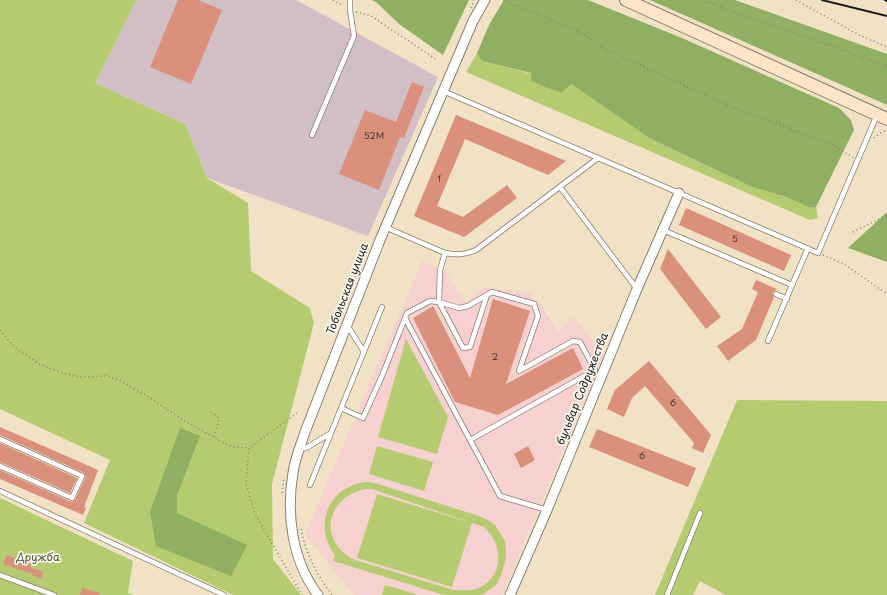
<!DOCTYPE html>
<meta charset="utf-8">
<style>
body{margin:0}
canvas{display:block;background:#f1e2c5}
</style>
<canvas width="887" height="595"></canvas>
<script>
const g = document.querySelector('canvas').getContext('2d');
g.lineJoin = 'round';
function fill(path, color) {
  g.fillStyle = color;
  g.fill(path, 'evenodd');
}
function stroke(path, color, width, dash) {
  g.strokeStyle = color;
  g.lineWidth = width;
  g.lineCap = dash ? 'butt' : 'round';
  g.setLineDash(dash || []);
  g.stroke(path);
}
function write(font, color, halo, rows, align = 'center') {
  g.font = font + ' "Playpen Sans",sans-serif';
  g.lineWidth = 3.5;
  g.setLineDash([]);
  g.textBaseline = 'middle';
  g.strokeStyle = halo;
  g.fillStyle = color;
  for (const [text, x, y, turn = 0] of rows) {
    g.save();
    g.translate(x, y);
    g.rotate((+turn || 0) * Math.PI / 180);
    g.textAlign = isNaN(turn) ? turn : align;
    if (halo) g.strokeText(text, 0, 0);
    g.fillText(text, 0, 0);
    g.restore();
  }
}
fill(new Path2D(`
 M 422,261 L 444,270 L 466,302 L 485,287 L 530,293 L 533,300 L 539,301 L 558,332 L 574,317 L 604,355 L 502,595 L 354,595 L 305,534 Z`), '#f7d0d0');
fill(new Path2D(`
 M 136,0 L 296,0 L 438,77 L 368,236 L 207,178 L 185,124 L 95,83 Z`), '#d2bec5');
fill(new Path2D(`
 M 0,0 L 136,0 L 95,83 L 185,124 L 207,178 L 248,203 L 251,271 L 310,308 L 314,323 L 272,484 L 273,559 L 301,595 L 233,595 L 84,523 L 110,460 L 0,409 ZM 200,436 L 177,496 L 176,513 L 150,512 Z
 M 477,53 L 482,61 L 571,84 L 649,138 L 752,187 L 784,196 L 810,208 L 816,207 L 818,218 L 810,220 L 466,72 Z
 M 406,339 L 448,417 L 437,454 L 378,437 Z
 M 737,400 L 887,401 L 887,595 L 726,595 L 700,581 L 693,595 L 655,595 Z
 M 377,446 L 433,462 L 424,491 L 369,474 Z
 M 368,482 L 378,484 L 476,515 L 486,519 L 495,525 L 505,541 L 506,550 L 506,558 L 501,575 L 497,584 L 482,595 L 444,595 L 333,561 L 335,555 C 312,525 330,484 368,482 ZM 366,489 L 372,489 L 484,527 C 504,545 505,578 476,589 C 469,591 462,590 454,590 L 355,560 C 317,542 326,496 366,489 Z
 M 377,494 L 472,523 L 452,587 L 357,558 Z
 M 0,498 L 133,561 L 128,593 L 134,595 L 0,595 Z
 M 385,585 L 416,594 L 415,595 L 382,595 Z`), '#b5cb70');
fill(new Path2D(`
 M 372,0 L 469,0 L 443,55 L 399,24 L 376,2 Z
 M 504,0 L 588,0 L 682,38 L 839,108 L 851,120 L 854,130 L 816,207 L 810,208 L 784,196 L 752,187 L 649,138 L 571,84 L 561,93 L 531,81 L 531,73 L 482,61 L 477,53 L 490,23 Z
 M 650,0 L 735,0 L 887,54 L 887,105 Z
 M 887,212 L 887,262 L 848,248 Z
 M 180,428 L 200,436 L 177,496 L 177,513 L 247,545 L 231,576 L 156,546 L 150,512 Z`), '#90af62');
fill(new Path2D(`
 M 178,0 L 198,0 L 222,10 L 191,84 L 150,67 Z
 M 412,82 L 424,87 L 404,138 L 400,137 L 379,190 L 339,174 L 365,110 L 396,122 Z
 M 456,115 L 566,161 L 548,175 L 465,139 L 437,206 L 463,217 L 507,185 L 517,198 L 464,237 L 414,216 Z
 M 686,208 L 791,255 L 784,271 L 679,225 Z
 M 668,249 L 721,317 L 706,329 L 660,269 Z
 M 756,280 L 777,289 L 772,293 L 774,297 L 756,340 L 728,361 L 717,346 L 742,329 L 758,292 L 752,289 Z
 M 493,299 L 530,311 L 506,384 L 573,348 L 583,369 L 498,415 L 455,402 L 413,318 L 433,306 L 470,378 Z
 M 649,361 L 711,435 L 703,453 L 692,448 L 694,443 L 645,386 L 632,398 L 624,417 L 607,409 L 615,390 Z
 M 0,427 L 98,470 L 84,507 L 86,508 L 83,515 L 0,479 L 0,470 L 72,502 L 75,500 L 86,476 L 84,473 L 0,435 Z
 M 597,429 L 696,468 L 688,487 L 589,447 Z
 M 0,443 L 77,478 L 70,493 L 0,462 Z
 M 528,446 L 535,460 L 521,468 L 514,454 Z
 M 7,555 L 21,561 L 22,558 L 32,561 L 30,567 L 43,572 L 41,579 L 32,575 L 33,574 L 3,564 Z
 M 82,588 L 100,593 L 99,595 L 80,595 Z`), '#da907a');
const lane = new Path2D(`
 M 443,91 L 818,253 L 877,115
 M 312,135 L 354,36 L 350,10 L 350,0
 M 560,187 L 637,289
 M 385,227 L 445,253 C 457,255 464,255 476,250 L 598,158
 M 663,230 L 792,285
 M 445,253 L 440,270 L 439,302 L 463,348 L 470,347 L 487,295
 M 776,294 L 787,299
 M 405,318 L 500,496 L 547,510
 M 347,325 L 364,352
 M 768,341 L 808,248
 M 341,408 L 363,418 L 382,376 L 407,313 L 430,301 L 439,302 L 459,308 L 468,306 L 492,292 L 534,304 L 538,316 L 519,371 L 573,341 L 580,342 L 595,370 L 470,440
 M 0,439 L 82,476 L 72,498 L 0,466
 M 299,449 L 306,448 L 331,433
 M 310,485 L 382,307
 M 0,491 L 224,595
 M 0,575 L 54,595
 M 667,595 L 700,513`);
const street = new Path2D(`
 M 318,595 C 292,561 286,514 293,473 C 295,458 301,445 305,432 L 380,240 L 473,21 L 485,0
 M 510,595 L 547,510 L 637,289 L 679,193`);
const secondary = new Path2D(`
 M 626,0 L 887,119`);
stroke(lane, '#867f70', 6);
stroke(street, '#867f70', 11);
stroke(secondary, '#867f70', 14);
stroke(new Path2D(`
 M 333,0 L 343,6
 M 503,0 L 582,33 L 603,48 L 727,105 L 829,143 L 854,158
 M 701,0 L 887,66
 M 796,0 L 859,35 L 887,47
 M 471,8 L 474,0
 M 356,12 L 371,16 L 437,60
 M 874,138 L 883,131 L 887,131
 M 853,232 L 887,215
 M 823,255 L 844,264 L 887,294
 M 337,325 L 359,269
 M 0,330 L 14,347 L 39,364 L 66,374 L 80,377 L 107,376 L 119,380 L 144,394 L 180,418 L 222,442 L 233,447 L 249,448
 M 211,412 L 217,416 L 219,419 L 214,438
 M 297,413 L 249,448 L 246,483 L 255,514 L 302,595
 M 282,493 L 284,477
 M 301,529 C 306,554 317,575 332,595`), '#867f70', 1.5, [1, 3]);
stroke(lane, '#fff', 4.5);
stroke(street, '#fff', 9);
stroke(secondary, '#fee5c5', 12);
stroke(new Path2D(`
 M 822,0 L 887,16
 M 885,0 L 887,1`), '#1c1c1c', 2);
write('9px', '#4c3934', null, [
 ["52М",374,137],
 ["1",439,180],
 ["5",735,240],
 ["2",495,358],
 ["6",673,404],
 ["6",642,457]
]);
write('11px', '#1c1c1c', '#fbf7ec', [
 ["Тобольская улица",348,289,-69],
 ["бульвар Содружества",583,389,-68]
]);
write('11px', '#525939', '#fbf7ec', [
 ["Дружба",38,558]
]);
</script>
